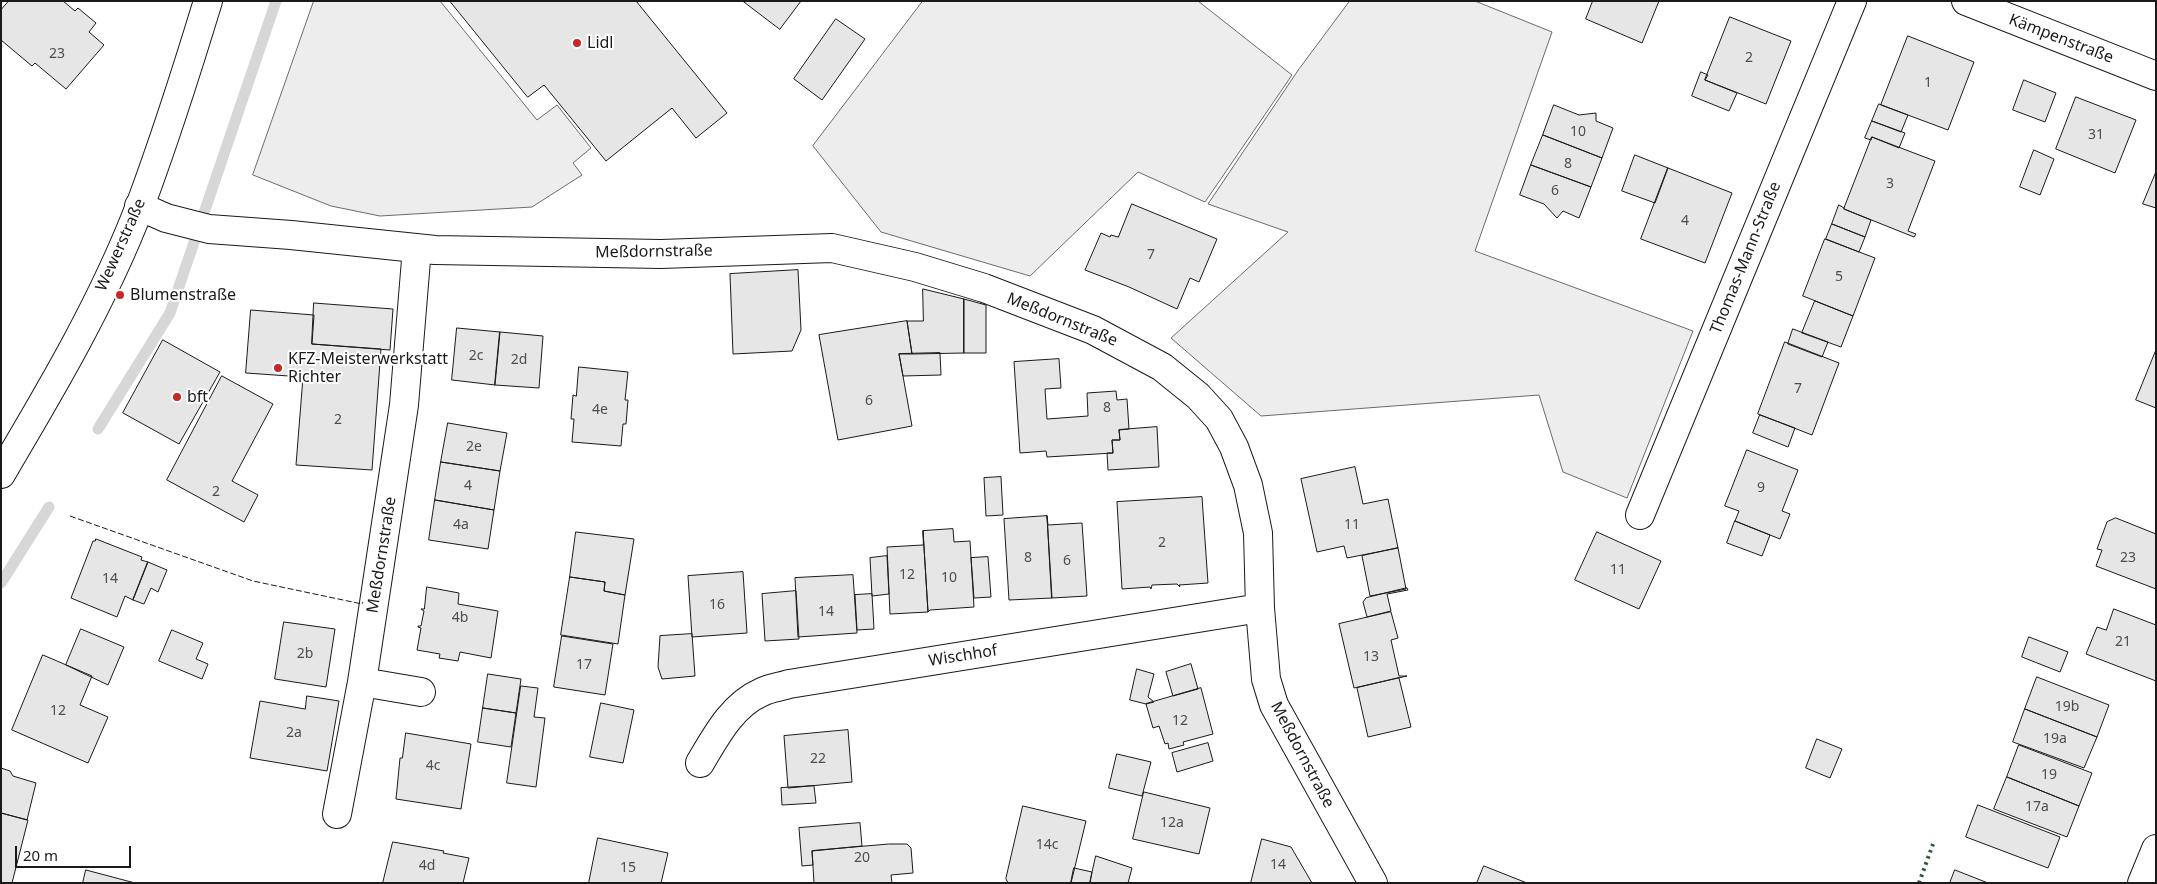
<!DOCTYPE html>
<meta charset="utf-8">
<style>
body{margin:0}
#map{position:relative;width:2157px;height:884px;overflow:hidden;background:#fff;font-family:"Noto Sans",sans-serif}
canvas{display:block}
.frame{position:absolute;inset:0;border:2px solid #1a1a1a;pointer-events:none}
.scale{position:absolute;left:15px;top:846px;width:116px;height:22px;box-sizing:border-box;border:2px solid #1a1a1a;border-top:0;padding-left:6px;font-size:15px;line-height:18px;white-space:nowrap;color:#1a1a1a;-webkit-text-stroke:4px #fff;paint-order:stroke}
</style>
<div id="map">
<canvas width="2157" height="884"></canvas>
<div class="frame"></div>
<div class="scale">20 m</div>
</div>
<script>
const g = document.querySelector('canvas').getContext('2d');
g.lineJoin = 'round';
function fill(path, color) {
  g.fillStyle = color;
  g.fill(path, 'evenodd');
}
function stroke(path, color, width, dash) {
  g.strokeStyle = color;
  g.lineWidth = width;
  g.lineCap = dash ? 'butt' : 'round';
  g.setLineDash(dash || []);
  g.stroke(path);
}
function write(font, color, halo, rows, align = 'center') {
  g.font = font + ' "Noto Sans",sans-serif';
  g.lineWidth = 4;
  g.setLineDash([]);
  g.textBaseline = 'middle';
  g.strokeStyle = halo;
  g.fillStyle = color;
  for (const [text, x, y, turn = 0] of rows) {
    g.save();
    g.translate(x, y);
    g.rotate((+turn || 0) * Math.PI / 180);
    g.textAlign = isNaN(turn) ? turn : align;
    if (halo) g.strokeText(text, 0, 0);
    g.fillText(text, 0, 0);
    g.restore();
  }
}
const built = new Path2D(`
 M 314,1 L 440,1 L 537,120 L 557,105 L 591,148 L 573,163 L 582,175 L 532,207 L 380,216 L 331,206 L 253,175 Z
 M 923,1 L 1198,1 L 1292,75 L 1205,202 L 1138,172 L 1030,276 L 881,232 L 813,146 Z
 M 1350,1 L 1475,1 L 1552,32 L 1475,251 L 1693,331 L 1627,498 L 1563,472 L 1539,395 L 1261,416 L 1171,338 L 1288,232 L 1208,204 L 1299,69 Z`);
fill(built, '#ededed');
stroke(built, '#6a6a6a', 1);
stroke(new Path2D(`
 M 98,429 L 170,313 L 276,1
 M 1,583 L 49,507`), '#d7d7d7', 11);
const building = new Path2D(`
 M 9,1 L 63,1 L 75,11 L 78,8 L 96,23 L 89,32 L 104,45 L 66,89 L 35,63 L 32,66 L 1,40 L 1,10 Z
 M 450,1 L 636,1 L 727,113 L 696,138 L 672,108 L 606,161 L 544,85 L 528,97 Z
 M 743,1 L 801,1 L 780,29 Z
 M 1593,1 L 1659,1 L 1642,43 L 1586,19 Z
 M 1730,17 L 1791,41 L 1766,104 L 1705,80 Z
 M 836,19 L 865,39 L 822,100 L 794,79 Z
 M 1908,36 L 1974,62 L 1948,130 L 1881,105 Z
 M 1701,72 L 1708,75 L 1705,80 L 1737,93 L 1729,111 L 1692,96 Z
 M 2024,80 L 2056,93 L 2045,122 L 2013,110 Z
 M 2076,97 L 2136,120 L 2115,173 L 2056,149 Z
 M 1879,104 L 1908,115 L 1901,132 L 1872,121 Z
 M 1554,105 L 1579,115 L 1596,113 L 1596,121 L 1613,128 L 1602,158 L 1543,135 Z
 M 1872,121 L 1905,133 L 1899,148 L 1872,137 L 1871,140 L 1865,138 Z
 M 1543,135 L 1602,158 L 1591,187 L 1531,165 Z
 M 1872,137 L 1935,161 L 1908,231 L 1916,234 L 1914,237 L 1844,209 Z
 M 2034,150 L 2054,159 L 2040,195 L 2020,187 Z
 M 1635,155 L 1668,168 L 1655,203 L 1622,191 Z
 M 1531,165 L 1591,187 L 1579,218 L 1563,211 L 1557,218 L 1544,204 L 1520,195 Z
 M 1668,168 L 1732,193 L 1705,263 L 1641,239 Z
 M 2156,172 L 2156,208 L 2143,204 Z
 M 1132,204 L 1217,239 L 1199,282 L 1190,278 L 1177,309 L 1129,287 L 1085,270 L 1101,233 L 1110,237 L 1111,235 L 1118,237 Z
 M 1839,205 L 1844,208 L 1844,209 L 1871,220 L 1865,237 L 1832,224 Z
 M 1832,224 L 1865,237 L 1859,252 L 1826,239 Z
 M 1825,239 L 1875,258 L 1853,316 L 1803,296 Z
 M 798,270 L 801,330 L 792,351 L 733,354 L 730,274 Z
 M 923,289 L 964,299 L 964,353 L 912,354 L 907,321 L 923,321 Z
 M 964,299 L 986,305 L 986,353 L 964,353 Z
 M 1815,301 L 1853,316 L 1841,347 L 1802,333 Z
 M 314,303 L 393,309 L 390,350 L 312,344 Z
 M 251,310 L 314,315 L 312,344 L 381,349 L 372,470 L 296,465 L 303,377 L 246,373 Z
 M 907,321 L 912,354 L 899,354 L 912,426 L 838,440 L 819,335 Z
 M 457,328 L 500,332 L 495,385 L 452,380 Z
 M 1793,329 L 1828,342 L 1822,357 L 1788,344 Z
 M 500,332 L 543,336 L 539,388 L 495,385 Z
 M 163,340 L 220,372 L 179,444 L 123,413 Z
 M 1785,342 L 1839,363 L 1812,435 L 1758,414 Z
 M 2156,350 L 2156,408 L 2136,400 Z
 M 940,353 L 941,375 L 903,376 L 899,354 Z
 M 1059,359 L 1061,388 L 1045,389 L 1047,419 L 1088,416 L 1087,393 L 1116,391 L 1117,400 L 1127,399 L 1129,429 L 1119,430 L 1120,440 L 1112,440 L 1113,453 L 1047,457 L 1046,451 L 1020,453 L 1014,362 Z
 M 579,367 L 628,372 L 625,400 L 628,400 L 626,424 L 623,424 L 621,446 L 572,442 L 574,419 L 571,419 L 573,395 L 576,396 Z
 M 222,376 L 273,404 L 232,481 L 258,495 L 244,522 L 167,480 Z
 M 1760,415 L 1795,428 L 1788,447 L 1753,433 Z
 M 448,423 L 507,433 L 500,471 L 441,462 Z
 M 1157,427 L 1159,467 L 1108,470 L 1107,453 L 1113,453 L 1112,440 L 1120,440 L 1119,430 Z
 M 1747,450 L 1798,470 L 1782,511 L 1790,514 L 1780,539 L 1735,521 L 1739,511 L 1725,506 Z
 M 441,462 L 500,471 L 494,510 L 435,500 Z
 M 1355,467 L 1363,504 L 1388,499 L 1398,548 L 1347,558 L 1344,546 L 1317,552 L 1301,479 Z
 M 1001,477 L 1003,515 L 986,516 L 984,478 Z
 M 1202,497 L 1208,583 L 1179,585 L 1180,587 L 1177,584 L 1152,585 L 1151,589 L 1150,587 L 1122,589 L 1117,502 Z
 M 435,500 L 494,510 L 488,549 L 429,540 Z
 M 1047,516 L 1052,598 L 1009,600 L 1004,519 Z
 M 1047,516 L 1048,525 L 1082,523 L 1087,596 L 1052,598 Z
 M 2116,518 L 2156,534 L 2156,589 L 2096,566 L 2102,550 L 2097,549 L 2107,522 Z
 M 1735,521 L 1770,535 L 1762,556 L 1727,543 Z
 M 953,529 L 954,542 L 970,541 L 974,607 L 930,610 L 928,612 L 923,531 Z
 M 923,531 L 928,612 L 890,614 L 887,547 L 923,545 Z
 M 576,532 L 634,539 L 625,595 L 604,591 L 605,582 L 570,577 Z
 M 1597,532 L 1661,561 L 1639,609 L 1575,580 Z
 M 96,539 L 142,557 L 141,560 L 148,562 L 133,600 L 125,596 L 117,617 L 71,598 L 93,541 L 95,541 Z
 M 1398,548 L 1406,589 L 1370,596 L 1362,556 Z
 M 887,556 L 889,594 L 872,596 L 870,558 Z
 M 988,557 L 991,597 L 974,598 L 971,558 Z
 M 148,562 L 167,570 L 158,592 L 151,588 L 144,604 L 133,600 Z
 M 743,572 L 747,633 L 692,637 L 688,576 Z
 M 853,575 L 857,633 L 798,637 L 795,578 Z
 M 570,577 L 605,582 L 604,591 L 625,595 L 618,644 L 561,635 Z
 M 427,587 L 459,593 L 458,604 L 498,611 L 491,658 L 460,652 L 458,661 L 439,658 L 440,654 L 417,650 L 421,628 L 418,627 L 418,626 L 421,626 L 424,611 L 421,609 L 424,609 Z
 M 1407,588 L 1408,590 L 1387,594 L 1391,611 L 1367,617 L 1363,602 L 1366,598 Z
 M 796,591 L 799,639 L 765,641 L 762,594 Z
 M 872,594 L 874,629 L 857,630 L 855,595 Z
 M 2114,609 L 2156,625 L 2156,681 L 2086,654 L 2097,627 L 2106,630 Z
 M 1391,612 L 1398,638 L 1391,640 L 1399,676 L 1407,676 L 1354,688 L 1339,624 Z
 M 284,622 L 335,629 L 326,687 L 275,679 Z
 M 81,629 L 124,647 L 108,685 L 66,665 Z
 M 172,630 L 203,643 L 196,659 L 208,664 L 202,679 L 159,661 Z
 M 692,634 L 695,676 L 662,679 L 658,667 L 660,636 Z
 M 562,636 L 613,644 L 605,695 L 554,687 Z
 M 2029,637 L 2068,652 L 2060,672 L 2022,657 Z
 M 43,655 L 92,676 L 80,705 L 108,717 L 88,763 L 12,730 Z
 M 1191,664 L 1198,689 L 1173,696 L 1166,672 Z
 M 1137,669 L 1154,674 L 1148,697 L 1154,702 L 1146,704 L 1130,700 Z
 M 488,674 L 521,679 L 516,713 L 483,708 Z
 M 2037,677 L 2109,705 L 2097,737 L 2025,709 Z
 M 1399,678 L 1411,727 L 1368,737 L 1357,688 Z
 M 521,686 L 538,688 L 534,717 L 545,718 L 536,787 L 507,783 Z
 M 1201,688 L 1213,734 L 1183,742 L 1184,745 L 1169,749 L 1168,743 L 1165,744 L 1159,726 L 1153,728 L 1146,704 Z
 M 307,696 L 339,701 L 327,771 L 250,758 L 260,701 L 305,709 Z
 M 601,703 L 634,710 L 623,763 L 590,757 Z
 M 483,708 L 516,713 L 511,747 L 478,742 Z
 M 2025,709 L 2097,737 L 2084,768 L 2013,742 Z
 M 848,730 L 852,782 L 788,788 L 784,736 Z
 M 406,733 L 471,744 L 461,809 L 396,799 L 400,758 L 402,758 Z
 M 1817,739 L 1842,749 L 1830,778 L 1806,768 Z
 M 1208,743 L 1213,761 L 1177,772 L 1172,753 Z
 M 2019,745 L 2092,773 L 2079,806 L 2007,777 Z
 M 1117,754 L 1151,762 L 1142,796 L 1109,788 Z
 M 1,768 L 10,771 L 13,776 L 36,783 L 27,820 L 1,813 Z
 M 2007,777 L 2079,806 L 2067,837 L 1994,809 Z
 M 814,786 L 816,803 L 782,805 L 781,788 Z
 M 1144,792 L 1210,808 L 1199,854 L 1133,839 Z
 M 1978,805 L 2060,837 L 2048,868 L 1966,837 Z
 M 1023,806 L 1086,821 L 1071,883 L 1008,883 L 1006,879 Z
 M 1,813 L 28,820 L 12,883 L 1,883 Z
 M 860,823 L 862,846 L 812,851 L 813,865 L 802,866 L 799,828 Z
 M 598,838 L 668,853 L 661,883 L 589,883 Z
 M 1262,839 L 1291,847 L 1312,883 L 1251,883 Z
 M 393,842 L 444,851 L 443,853 L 469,858 L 463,883 L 383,883 Z
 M 889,844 L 907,844 L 911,848 L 913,873 L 891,875 L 892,883 L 814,883 L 812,851 Z
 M 1096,856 L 1132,868 L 1128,883 L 1090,883 Z
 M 1484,866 L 1527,883 L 1477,883 Z
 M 1074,868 L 1092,872 L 1090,883 L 1071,883 Z
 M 86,870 L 135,883 L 83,883 Z
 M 1955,870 L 1988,883 L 1950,883 Z`);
fill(building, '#e6e6e6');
stroke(building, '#1a1a1a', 1);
const street = new Path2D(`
 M 1966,1 L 2156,76
 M 139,206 L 166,218 L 209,229 L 291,235 L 435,250 L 661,254 L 832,248 L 915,267 L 984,288 L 1093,330 L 1162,367 L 1198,396 L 1219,419 L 1234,447 L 1248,485 L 1258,533 L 1260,608 L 1266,679 L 1274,705 L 1373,883
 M 1640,515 L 1852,1
 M 362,682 L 421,692
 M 700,763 C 716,736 732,705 762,692 C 770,688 780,687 789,684 L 1260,608
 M 337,814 L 362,682 L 404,405 L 417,248
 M 2142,883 L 2156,849`);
const secondary = new Path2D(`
 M 1,474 C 52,388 104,300 140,206 C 165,139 187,70 208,1`);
stroke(street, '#1a1a1a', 30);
stroke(secondary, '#1a1a1a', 30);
stroke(street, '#fff', 28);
stroke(secondary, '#fff', 28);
stroke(new Path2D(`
 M 1919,883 L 1933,844`), '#2b5a34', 4, [2.5, 4]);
stroke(new Path2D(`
 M 70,516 L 253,581 L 362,604 L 363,602`), '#1a1a1a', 1, [6, 2.5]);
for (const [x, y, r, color] of [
 [577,43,5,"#c62828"],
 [120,295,5,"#c62828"],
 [278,368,5,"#c62828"],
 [177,397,5,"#c62828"]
]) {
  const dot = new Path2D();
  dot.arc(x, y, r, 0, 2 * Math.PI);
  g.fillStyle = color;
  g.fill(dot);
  stroke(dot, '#fff', 2);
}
write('14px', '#4d4d4d', null, [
 ["23",57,54],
 ["2",1749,58],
 ["1",1928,83],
 ["10",1578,132],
 ["31",2096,135],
 ["8",1568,164],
 ["3",1890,184],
 ["6",1555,191],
 ["4",1685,221],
 ["7",1151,255],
 ["5",1839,277],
 ["2c",476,356],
 ["2d",519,360],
 ["7",1798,389],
 ["6",869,401],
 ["8",1107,408],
 ["4e",600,410],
 ["2",338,420],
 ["2e",474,447],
 ["4",468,486],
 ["9",1761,488],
 ["2",216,492],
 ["4a",461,525],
 ["11",1352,525],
 ["2",1162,543],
 ["8",1028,558],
 ["23",2128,558],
 ["6",1067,561],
 ["11",1618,570],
 ["12",907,575],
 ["10",949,578],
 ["14",110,579],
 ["16",717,605],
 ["14",826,612],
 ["4b",460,618],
 ["21",2123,642],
 ["2b",305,654],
 ["13",1371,657],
 ["17",584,665],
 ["19b",2067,707],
 ["12",58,711],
 ["12",1180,721],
 ["2a",294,733],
 ["19a",2055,739],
 ["22",818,759],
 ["4c",433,766],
 ["19",2049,775],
 ["17a",2037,807],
 ["12a",1172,823],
 ["14c",1047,845],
 ["20",862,858],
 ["14",1278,865],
 ["4d",427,866],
 ["15",628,868]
]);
write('16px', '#1a1a1a', '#fff', [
 ["Kämpenstraße",2061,39,21],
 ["Wewerstraße",121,245,-66],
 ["Meßdornstraße",654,252,-1],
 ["Thomas-Mann-Straße",1746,258,-68],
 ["Meßdornstraße",1062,320,22],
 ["Meßdornstraße",382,555,-81],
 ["Wischhof",963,656,-9],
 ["Meßdornstraße",1302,755,62]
]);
write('16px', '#1a1a1a', '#fff', [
 ["Lidl",587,43],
 ["Blumenstraße",130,295],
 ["KFZ-Meisterwerkstatt",288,359],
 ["Richter",288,377],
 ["bft",187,397]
], 'left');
</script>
